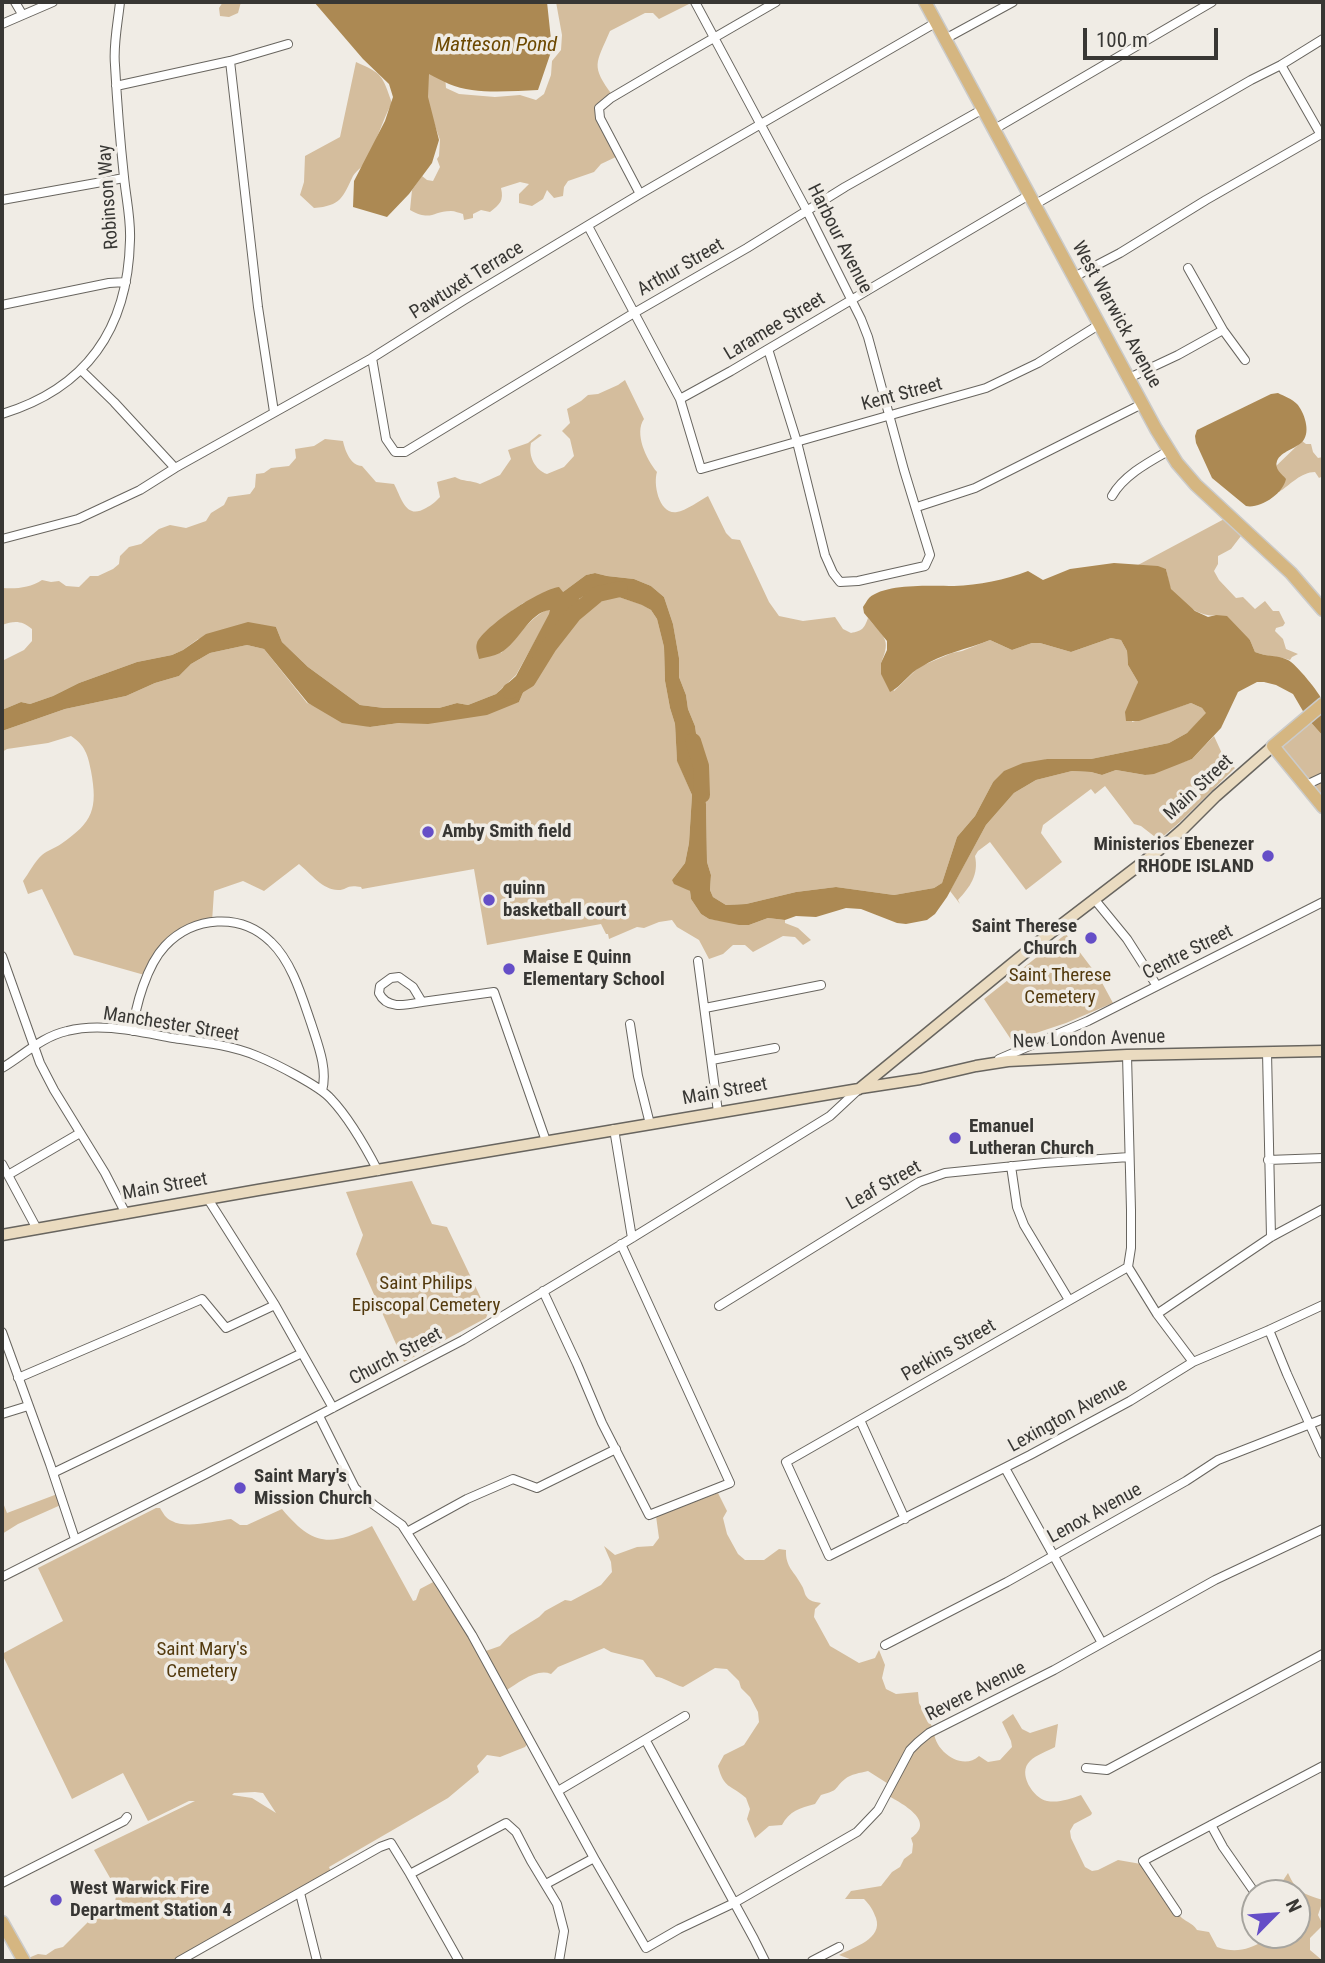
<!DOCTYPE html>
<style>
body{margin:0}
#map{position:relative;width:1325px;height:1963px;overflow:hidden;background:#f0ece5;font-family:"Roboto Condensed",sans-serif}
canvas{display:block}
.frame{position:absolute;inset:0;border:4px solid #383734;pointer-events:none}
.north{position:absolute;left:1241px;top:1879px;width:70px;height:70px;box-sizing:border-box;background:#f0ece5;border:2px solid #a6a49e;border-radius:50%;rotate:65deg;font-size:19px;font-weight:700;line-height:28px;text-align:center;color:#383734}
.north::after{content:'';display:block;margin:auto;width:24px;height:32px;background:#654ec7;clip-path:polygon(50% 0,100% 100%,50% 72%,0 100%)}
.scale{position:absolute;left:1083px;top:28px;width:135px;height:32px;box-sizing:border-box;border:4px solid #383734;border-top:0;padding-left:9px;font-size:21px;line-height:24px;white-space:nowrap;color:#383734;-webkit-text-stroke:5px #f0ece5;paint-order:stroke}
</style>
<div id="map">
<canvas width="1325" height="1963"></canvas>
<div class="frame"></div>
<div class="north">N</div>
<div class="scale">100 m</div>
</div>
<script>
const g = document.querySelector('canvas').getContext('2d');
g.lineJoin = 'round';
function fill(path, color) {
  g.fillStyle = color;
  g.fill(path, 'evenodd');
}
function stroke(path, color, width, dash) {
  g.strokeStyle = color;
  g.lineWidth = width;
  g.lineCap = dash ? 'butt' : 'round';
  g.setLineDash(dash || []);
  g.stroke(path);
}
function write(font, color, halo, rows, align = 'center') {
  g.font = font + ' "Roboto Condensed",sans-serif';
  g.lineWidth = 7;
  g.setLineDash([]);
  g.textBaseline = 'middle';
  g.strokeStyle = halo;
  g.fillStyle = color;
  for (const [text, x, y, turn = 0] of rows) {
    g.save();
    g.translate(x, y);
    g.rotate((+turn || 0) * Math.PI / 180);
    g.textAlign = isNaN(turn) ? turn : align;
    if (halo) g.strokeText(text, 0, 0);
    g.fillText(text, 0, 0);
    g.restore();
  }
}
fill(new Path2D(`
 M 223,2 L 241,2 L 238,13 L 229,17 L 220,16 L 219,8 Z
 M 556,2 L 693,2 L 659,19 L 653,13 L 645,13 L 610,31 C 596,64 590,65 613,96 L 600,111 L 620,155 L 601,164 L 594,172 L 568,181 L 564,187 L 563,196 L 554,198 L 547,190 L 543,199 L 532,206 L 519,203 L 519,194 L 529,184 L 520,182 L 501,188 C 504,201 500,204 490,212 L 481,210 L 473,214 L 473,218 L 464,220 L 463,214 C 459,213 455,211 451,211 C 432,211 432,222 410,210 L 412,190 L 422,176 L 427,180 L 433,181 L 440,167 L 437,159 L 439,156 L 440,140 L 421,86 L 430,68 L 445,76 L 446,88 L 459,94 L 495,97 L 520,95 L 536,100 L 544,94 L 551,75 L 552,61 L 561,50 L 562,35 Z
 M 356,62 C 383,74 382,75 392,103 C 382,121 377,141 367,159 C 364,166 357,170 353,176 C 343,197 341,206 314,208 L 300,195 L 304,182 L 305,156 L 340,137 Z
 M 625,380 L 644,419 C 634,433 646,459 657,472 C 653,484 659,515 677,512 C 685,511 701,500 708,496 L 726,533 L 732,539 L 740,540 L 769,602 L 779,616 L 803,621 L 835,617 L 843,629 L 851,633 C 862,631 864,629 868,618 C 883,637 892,638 881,663 L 894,691 L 919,667 L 952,653 L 962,651 L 990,640 L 1012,650 L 1032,643 L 1040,643 L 1071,652 L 1111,638 L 1121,640 L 1127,651 L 1128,665 L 1138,682 L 1134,694 L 1132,722 L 1191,703 L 1202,708 L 1207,713 L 1187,733 L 1169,743 L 1091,759 L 1047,759 L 993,782 L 975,816 L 957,837 L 942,883 L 934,888 L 894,895 L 836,887 L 796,892 L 746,904 L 726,905 L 713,897 L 710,890 L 711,875 L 707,862 L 706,804 L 695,726 L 688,709 L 686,695 L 679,677 L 679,658 L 673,624 L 664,597 L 651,586 L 634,579 L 607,576 L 595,573 L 586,575 L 563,592 L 523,603 L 501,619 L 478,641 L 501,653 C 515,641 533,613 550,609 L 550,614 L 516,675 L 496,694 L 468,705 L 457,703 L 439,708 L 384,708 L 360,705 L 308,667 L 282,642 L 276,627 L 198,639 L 183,650 L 172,655 L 137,662 L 79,683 L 53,696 L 30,704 L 21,702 L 2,710 L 2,661 L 24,650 L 32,641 L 32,629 C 21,620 14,621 2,625 L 2,588 C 16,589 30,588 42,580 L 51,582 L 59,581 L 66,586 L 79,587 L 90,576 L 98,576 L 113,569 L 119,564 L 120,556 L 129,547 L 141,544 L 159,529 L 170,525 L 186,528 L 206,521 L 211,513 L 224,505 L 228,497 L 250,494 L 255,487 L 256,474 L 264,473 L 271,468 L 289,466 L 296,458 L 295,449 L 314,446 L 325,439 L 343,441 C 345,451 351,466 362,466 L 376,482 L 394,484 C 402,499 406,520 426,508 C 432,505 435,502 440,497 L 437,482 L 455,477 C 463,482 471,480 480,484 L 500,475 L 511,459 L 508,450 L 528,443 L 539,434 L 542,435 L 531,443 C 528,456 535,470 547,474 L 564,467 L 574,456 L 570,439 L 562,431 L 570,423 L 567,409 L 581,401 L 588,395 L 598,394 L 618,385 Z
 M 1302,441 L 1306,444 L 1311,444 L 1313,452 L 1318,458 L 1323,457 L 1323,476 L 1319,478 L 1315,472 C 1301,472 1290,485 1279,492 L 1274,468 Z
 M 1228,517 L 1244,532 L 1231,549 L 1218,556 L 1218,564 L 1214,571 L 1219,580 L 1236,598 L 1243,597 L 1255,609 L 1265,601 L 1273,611 L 1279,611 L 1285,623 L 1283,626 L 1276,628 L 1275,631 L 1283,639 L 1286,649 L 1298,654 L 1292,657 L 1290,660 C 1278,656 1267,657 1255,652 L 1250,640 L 1216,615 C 1200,618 1182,603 1172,591 C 1168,585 1168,575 1166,569 L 1138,565 Z
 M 607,593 L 643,605 L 651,610 L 657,619 L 664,647 L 665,681 L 670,708 L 675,724 L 677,760 L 692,795 L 689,843 L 685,863 L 672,880 L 690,891 L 691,899 L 701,914 L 709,919 L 749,925 L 768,918 L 785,920 L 785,923 L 798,928 L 811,940 L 803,945 L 795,937 L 783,936 L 753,952 L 745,945 L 733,945 L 723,954 L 709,959 L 699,940 L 677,927 L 672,920 L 659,922 L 644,928 L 637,927 L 609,939 L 608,934 L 606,934 L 601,924 L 487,945 L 474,869 L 362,889 L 361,887 C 346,884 347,890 338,890 C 323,890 311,874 299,864 L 264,891 L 243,881 L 214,891 L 212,922 L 201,925 L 167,944 L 148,976 L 74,955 L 42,889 L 28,894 L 23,881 C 29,873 35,861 42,855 C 48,850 55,848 61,844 C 93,822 98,809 91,771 C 88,755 85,745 71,736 L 48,743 L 7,749 L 2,752 L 2,731 L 65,709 L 126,696 L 155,683 L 179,676 L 191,664 L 210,653 L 247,645 L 264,649 L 307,703 L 370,727 L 399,723 L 519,702 C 533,670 550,633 577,610 L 579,600 L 587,594 Z
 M 1307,718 L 1323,736 L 1323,805 L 1276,744 Z
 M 1214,736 L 1225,760 L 1235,768 L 1180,822 L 1159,840 L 1141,826 L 1134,824 L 1105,786 L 1095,794 L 1091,789 L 1043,825 L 1041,833 L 1062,862 L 1026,890 L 990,842 L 978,851 L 975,856 C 979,875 970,887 958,900 L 960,904 L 950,891 L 986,825 L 1014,793 L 1036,780 L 1072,771 L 1091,772 L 1102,775 L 1116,770 L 1145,775 L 1192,759 Z
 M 1066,934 L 1100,979 L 1113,1003 L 1066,1023 L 1012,1041 L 984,999 Z
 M 412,1181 L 432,1224 L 447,1227 L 488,1313 L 486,1318 L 404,1362 L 356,1254 L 363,1235 L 346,1192 Z
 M 60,1493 L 63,1504 L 18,1524 L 2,1534 L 2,1500 L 7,1513 Z
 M 718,1493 L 727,1511 L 723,1518 L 727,1534 L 738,1554 L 745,1560 L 764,1560 L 779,1549 L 786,1550 C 785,1567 795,1572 802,1586 C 805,1591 804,1596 810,1600 C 813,1602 818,1602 821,1603 L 815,1609 L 814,1617 L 830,1646 L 859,1663 L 875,1658 L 879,1650 L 885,1665 L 882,1678 L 886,1689 L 896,1694 L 918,1692 L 919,1703 L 934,1730 C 933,1750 962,1772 979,1756 L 988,1762 L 1000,1760 L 1012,1747 L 1011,1741 L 1002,1722 L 1013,1714 L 1022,1729 L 1030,1733 L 1058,1724 L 1055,1747 C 1048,1751 1036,1755 1030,1761 C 1017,1773 1033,1798 1047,1801 C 1059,1803 1070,1799 1081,1795 L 1092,1813 L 1091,1815 L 1074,1824 L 1070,1831 L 1071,1838 L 1085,1867 L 1092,1871 L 1098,1870 L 1118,1860 L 1141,1864 C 1152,1883 1165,1900 1180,1916 C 1185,1922 1192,1922 1197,1930 L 1209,1932 L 1217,1947 C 1237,1954 1248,1949 1266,1940 L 1267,1935 L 1297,1935 L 1297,1893 L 1269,1893 L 1282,1882 L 1288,1873 C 1297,1893 1304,1894 1323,1900 L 1318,1915 L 1323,1925 L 1310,1938 L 1310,1950 L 1323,1961 L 855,1961 L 839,1955 C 854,1947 883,1939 876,1918 C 873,1910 870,1905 864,1899 L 845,1899 L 851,1891 L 881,1886 L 892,1872 L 900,1867 L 904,1859 L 912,1853 L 913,1844 L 911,1838 C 937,1821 901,1803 887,1795 L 890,1785 L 868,1771 C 860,1773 851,1774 845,1779 C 833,1789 840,1790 821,1795 L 815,1804 C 800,1808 789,1811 782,1825 L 769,1826 L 755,1838 L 747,1819 L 750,1809 L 746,1798 C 730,1784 724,1789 718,1766 L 724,1755 L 744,1745 L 759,1722 L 758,1712 L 750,1697 L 741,1688 L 739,1681 L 727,1669 L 715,1668 L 683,1687 C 674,1685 664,1677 656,1677 L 643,1660 L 611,1652 L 604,1648 L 558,1667 L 551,1674 C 536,1668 519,1683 505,1691 L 531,1739 L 525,1747 L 500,1757 L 487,1755 L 477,1766 L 479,1772 L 448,1798 L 329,1867 L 332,1874 L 180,1961 L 21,1961 L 38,1954 L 46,1955 L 55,1949 L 63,1947 L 88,1922 L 115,1902 L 117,1890 L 94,1850 L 195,1801 L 189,1801 L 148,1821 L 123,1773 L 72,1799 L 2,1654 L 63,1621 L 38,1568 L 156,1508 L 160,1508 C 163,1513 166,1519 172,1521 C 186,1529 215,1521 231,1519 L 240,1525 L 247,1525 L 282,1509 C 313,1546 330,1547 372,1526 L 413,1601 L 416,1600 L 420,1589 L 437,1580 L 483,1652 L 500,1646 L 510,1635 L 539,1617 L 545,1611 L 565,1600 L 571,1601 L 601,1585 L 612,1572 L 611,1562 L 604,1546 L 615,1555 L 637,1547 L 653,1546 L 659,1538 L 656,1516 ZM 255,1792 L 263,1793 L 276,1813 L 252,1798 L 232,1795 L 234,1793 Z`), '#d4bd9d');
fill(new Path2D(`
 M 314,2 L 547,2 L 552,49 L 538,90 C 510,91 475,95 449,84 C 442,81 435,77 429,74 L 428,97 L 439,140 L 432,163 L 409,194 L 387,217 L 353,207 L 354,181 L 385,121 L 393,97 L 389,84 L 363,59 Z
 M 1278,393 C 1284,396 1292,399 1297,404 C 1304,412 1311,431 1303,441 C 1296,449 1281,451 1277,461 C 1274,469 1282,474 1286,479 C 1283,494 1260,509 1246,506 L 1212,478 L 1196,443 L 1195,436 L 1197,430 L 1271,394 Z
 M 1114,563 L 1158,566 L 1166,569 L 1171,589 L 1195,611 L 1208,617 L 1216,615 L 1227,616 L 1250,640 L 1255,652 C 1267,657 1278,655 1288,660 C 1296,664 1320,693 1323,702 C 1325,710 1323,727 1323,736 L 1307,718 L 1293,694 L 1276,685 L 1264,682 L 1257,682 L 1238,692 L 1221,728 L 1192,759 L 1154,774 L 1145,775 L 1116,770 L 1102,775 L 1091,772 L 1072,771 L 1036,780 L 1014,793 L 986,825 L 947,897 L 935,914 L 927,920 L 906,924 L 897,923 L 861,909 L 846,908 L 816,917 L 796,916 L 785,920 L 768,918 L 749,925 L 739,925 L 709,919 L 701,914 L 691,899 L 690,891 L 674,884 L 672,880 L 685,863 L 689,843 L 692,795 L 677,761 L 675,724 L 670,708 L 665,681 L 664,647 L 657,619 L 651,610 L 642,605 L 607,593 L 587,594 L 579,599 L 578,610 C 550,633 533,670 519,702 L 487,715 L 428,724 L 399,723 L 370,727 L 342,723 L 308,703 L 264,649 L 247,645 L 210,653 L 191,664 L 179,676 L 155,683 L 126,696 L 65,709 L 2,731 L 2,710 L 21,702 L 30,704 L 53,696 L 79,683 L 137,662 L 172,655 L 183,650 L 206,634 L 248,622 L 276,627 L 282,642 L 308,667 L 360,705 L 384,708 L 439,708 L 457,703 L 468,705 L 496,694 L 516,676 L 549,614 L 550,610 C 529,612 519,643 500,653 C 494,656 486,657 479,659 C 478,654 475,648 477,643 C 484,626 541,589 559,587 L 563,592 L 586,575 L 595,573 L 607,576 L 634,579 L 651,586 L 664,597 L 673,624 L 679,658 L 679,677 L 686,695 L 688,709 L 695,726 L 706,804 L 707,862 L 711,875 L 710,890 L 713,897 L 726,905 L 746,904 L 796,892 L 836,887 L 894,895 L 934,888 L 942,883 L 957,837 L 975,816 L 993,782 L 1004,771 L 1023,763 L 1047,759 L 1091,759 L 1169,743 L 1187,733 L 1206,713 L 1202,708 L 1191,703 L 1139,721 L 1126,721 L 1125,712 L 1138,682 L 1128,665 L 1127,651 L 1121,640 L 1111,638 L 1071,652 L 1040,643 L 1032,643 L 1012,650 L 990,640 C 968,649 941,654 921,667 C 909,673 902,686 890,692 L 881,674 L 881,663 L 887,650 L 887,641 L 864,613 L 863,607 C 863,607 868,599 869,598 C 885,583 933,586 954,586 C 979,585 1005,580 1028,571 L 1043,580 L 1070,569 Z`), '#ac8953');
stroke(new Path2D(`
 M 510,691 L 528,680 L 549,646 L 574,614 L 598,594 L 620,589
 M 693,741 L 701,766 L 702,795`), '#ac8953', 16);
const street = new Path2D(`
 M 15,2 L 22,14
 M 695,2 L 807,211 L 861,319 L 868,337 L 904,470 L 930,555 L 925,566 L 858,581 L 840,582 L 833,573 L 825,555 L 797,442 L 768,349
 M 2,24 L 53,2
 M 945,39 L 1013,2
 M 230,61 L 258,307 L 274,412
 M 1281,65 L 1321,135
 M 116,86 L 230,61 L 288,44
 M 993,130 L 1212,2
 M 640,194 L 600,118 L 599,108 L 611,98 L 667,65 L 776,2
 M 2,200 L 124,178
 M 1034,205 L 1251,80 L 1281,65 L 1323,39
 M 588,226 L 680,399 L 701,469 L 986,388 L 1038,363 L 1100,324
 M 1074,277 L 1120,253 L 1206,200 L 1323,133
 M 2,305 L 109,283 L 126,282
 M 1223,330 L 1245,360
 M 372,358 L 386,439 L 395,452 L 405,452 L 634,313 L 747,248 L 845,187 L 983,109
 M 81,370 L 114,402 L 175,468
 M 1129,378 L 1178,355 L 1223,330 L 1188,268
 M 680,399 L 731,371 L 1029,195
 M 2,414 C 87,388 128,329 130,240 C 131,219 126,198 124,177 C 120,140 117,102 115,65 C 113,45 118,22 120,2
 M 1112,496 C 1124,475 1149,462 1170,450
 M 917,507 L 975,488 L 1142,404
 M 2,539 L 78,519 L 140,490 L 175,468 L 372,358 L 464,300 L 640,194 L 937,22
 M 1306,785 L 1323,777
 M 1095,900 L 1127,939 L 1157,986
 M 2,956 L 40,1063 L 54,1090 L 105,1173 L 126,1214
 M 698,961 L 718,1112
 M 399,977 L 413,987 L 422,1002 C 406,1005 387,1010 379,993 L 380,986 L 391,978 Z
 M 422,1002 L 494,992 L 546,1141
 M 705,1008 L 821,985
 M 630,1024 L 638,1076 L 650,1124
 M 133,1031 C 135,1006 147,965 165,946 C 193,916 241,912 271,942 C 292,962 302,997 311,1023 C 318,1045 328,1069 322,1091
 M 1267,1052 L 1271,1237
 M 1127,1055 L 1131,1210 L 1131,1248 L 1128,1267 L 1157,1314 L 1193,1362
 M 999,1059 L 1088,1021 L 1323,902
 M 712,1060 L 775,1048
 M 2,1068 C 24,1055 41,1037 67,1031 C 101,1022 139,1032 173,1038 C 201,1042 231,1045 257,1056 C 274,1063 320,1086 331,1099 C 350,1119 365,1146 378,1171
 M 614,1129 L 632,1238
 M 1268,1160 L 1323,1158
 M 2,1164 L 37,1229
 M 1011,1166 L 1017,1207 L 1024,1225 L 1069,1300
 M 8,1175 L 80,1133
 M 208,1199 L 275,1305 L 333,1408
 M 1128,1267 L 786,1462 L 829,1556 L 1030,1455 L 1130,1401 L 1193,1362 L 1269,1330 L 1323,1305
 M 543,1291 L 577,1364 L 602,1423 L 649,1515 L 730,1483 L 621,1244
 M 719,1306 L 919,1182 L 945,1173 L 1044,1163 L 1129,1157
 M 1157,1314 L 1271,1237 L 1323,1209
 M 1269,1330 L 1287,1374 L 1323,1454
 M 2,1332 L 50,1464 L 75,1539
 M 18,1378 L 202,1299 L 226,1328 L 275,1305
 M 2,1414 L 28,1406
 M 319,1416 L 355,1488 L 374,1505 L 402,1525 L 442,1587 L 472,1635 L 594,1858 L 646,1948 L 679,1929 L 734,1903 L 857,1832 L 878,1810 L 910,1750 L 918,1742 L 929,1733 L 1054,1670 L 1215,1580 L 1323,1529
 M 860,1420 L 905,1519
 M 1005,1468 L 1102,1643
 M 53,1473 L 302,1353
 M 407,1532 L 467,1499 L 513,1479 L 537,1488 L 616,1449
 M 2,1577 L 206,1474 L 463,1340 L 632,1238 L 830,1116 L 859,1089
 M 885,1645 L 1007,1582 L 1186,1481 L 1218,1460 L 1323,1419
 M 646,1741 L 754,1939 L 765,1961
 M 1086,1768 L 1107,1770 L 1323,1654
 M 558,1791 L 685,1716
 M 1211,1825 L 1223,1847 L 1255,1893
 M 410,1874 L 506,1823 L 516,1832 L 531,1861 L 557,1904 L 564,1931 L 559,1961
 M 2,1883 L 124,1821 L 127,1817
 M 546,1884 L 594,1858
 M 300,1893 L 317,1961
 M 1177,1912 L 1143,1861 L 1323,1766
 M 179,1961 L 380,1847 L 391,1843 L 410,1874 L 459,1961
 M 812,1961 L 839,1947`);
const secondary = new Path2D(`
 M 861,1088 L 920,1079 L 976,1066 L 1008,1061 L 1127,1055 L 1323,1051
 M 2,1235 L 258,1190 L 859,1089 L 1031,948 L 1159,850 L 1183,829 L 1216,796 L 1273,746`);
const primary = new Path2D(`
 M 925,2 L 1156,429 L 1177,463 L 1196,485 L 1291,573 L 1323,610
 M 1323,704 L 1273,746 L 1323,807
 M 2,1922 L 24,1961`);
stroke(street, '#68655f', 10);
stroke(secondary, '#68655f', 13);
stroke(primary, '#cbcbca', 15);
stroke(street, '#fff', 8);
stroke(secondary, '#eadbc0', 10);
stroke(primary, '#d5b681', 12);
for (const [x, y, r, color] of [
 [428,832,7,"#654ec7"],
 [1268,856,7,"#654ec7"],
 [489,900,7,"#654ec7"],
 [1091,938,7,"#654ec7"],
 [509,969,7,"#654ec7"],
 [955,1138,7,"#654ec7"],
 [240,1488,7,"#654ec7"],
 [56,1900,7,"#654ec7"]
]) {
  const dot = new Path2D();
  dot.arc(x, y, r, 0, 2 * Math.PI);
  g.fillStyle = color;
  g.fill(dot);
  stroke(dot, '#f0ece5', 2.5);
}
write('19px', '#383734', '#f0ece5', [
 ["Robinson Way",109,197,-94],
 ["Harbour Avenue",839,239,63],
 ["Arthur Street",681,268,-30],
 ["Pawtuxet Terrace",467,281,-32],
 ["West Warwick Avenue",1116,315,61],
 ["Laramee Street",775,327,-31],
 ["Kent Street",902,395,-15],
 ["Main Street",1199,788,-43],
 ["Centre Street",1188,953,-27],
 ["Manchester Street",171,1025,9],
 ["New London Avenue",1089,1040,-2],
 ["Main Street",725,1092,-10],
 ["Leaf Street",884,1186,-29],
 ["Main Street",165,1187,-10],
 ["Perkins Street",949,1351,-30],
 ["Church Street",396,1357,-28],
 ["Lexington Avenue",1068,1416,-29],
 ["Lenox Avenue",1095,1514,-29],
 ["Revere Avenue",976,1692,-27]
]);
write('bold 19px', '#383734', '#f0ece5', [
 ["Amby Smith field",442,832],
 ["Ministerios Ebenezer",1254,845,"right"],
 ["RHODE ISLAND",1254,867,"right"],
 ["quinn",503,889],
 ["basketball court",503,911],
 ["Saint Therese",1077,927,"right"],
 ["Church",1077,949,"right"],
 ["Maise E Quinn",523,958],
 ["Elementary School",523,980],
 ["Emanuel",969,1127],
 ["Lutheran Church",969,1149],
 ["Saint Mary's",254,1477],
 ["Mission Church",254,1499],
 ["West Warwick Fire",70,1889],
 ["Department Station 4",70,1911]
], 'left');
write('19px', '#533a0e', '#f0ece5', [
 ["Saint Therese",1060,976],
 ["Cemetery",1060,998],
 ["Saint Philips",426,1284],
 ["Episcopal Cemetery",426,1306],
 ["Saint Mary's",202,1650],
 ["Cemetery",202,1672]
]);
write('italic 21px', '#6c4800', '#f0ece5', [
 ["Matteson Pond",496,46]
]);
</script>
